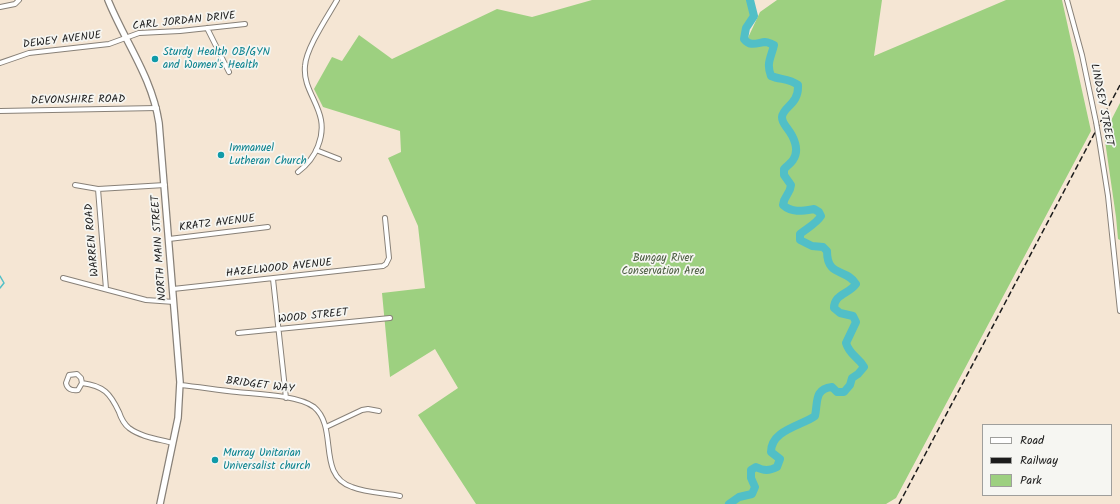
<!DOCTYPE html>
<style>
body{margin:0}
#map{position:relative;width:1120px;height:504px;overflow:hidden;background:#f5e6d4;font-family:Kalam,sans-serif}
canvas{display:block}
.legend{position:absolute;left:982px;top:424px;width:130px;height:72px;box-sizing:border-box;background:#f6f6f2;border:1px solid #9f9f9c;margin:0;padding:5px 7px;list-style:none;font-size:12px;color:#1c1c1c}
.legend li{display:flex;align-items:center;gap:8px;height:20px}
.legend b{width:20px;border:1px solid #9f9f9c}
</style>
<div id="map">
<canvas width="1120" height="504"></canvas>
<ul class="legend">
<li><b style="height:5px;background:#fff"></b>Road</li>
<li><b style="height:5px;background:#1c1c1c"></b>Railway</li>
<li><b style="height:11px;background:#9dd080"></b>Park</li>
</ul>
</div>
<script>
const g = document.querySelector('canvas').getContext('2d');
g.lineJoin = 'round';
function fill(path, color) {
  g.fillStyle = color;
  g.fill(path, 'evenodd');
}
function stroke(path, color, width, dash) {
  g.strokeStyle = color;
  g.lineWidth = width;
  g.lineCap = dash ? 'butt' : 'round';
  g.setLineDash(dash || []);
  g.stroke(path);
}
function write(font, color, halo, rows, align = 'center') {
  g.font = font + ' Kalam,sans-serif';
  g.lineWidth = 3.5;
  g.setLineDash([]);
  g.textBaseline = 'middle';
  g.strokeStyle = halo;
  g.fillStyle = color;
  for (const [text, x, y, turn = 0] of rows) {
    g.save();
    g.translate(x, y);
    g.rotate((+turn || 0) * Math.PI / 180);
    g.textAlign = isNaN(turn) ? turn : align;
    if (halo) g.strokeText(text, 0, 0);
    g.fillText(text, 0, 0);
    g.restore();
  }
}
fill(new Path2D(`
 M 592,0 L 750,0 L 754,16 L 746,28 L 744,39 L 746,42 L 760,12 L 777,0 L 882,0 L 874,56 L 1006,0 L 1062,0 L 1091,131 L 896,498 L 886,504 L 476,504 L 418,415 L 458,388 L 435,349 L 390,377 L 382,293 L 425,288 L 418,226 L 388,158 L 401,152 L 400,131 L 323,107 L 314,89 L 332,57 L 342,61 L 359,35 L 392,59 L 497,9 L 532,17 Z
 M 1120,103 L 1120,240 L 1118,239 L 1116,217 L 1104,134 Z`), '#9dd080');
stroke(new Path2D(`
 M 0,276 L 4,283 L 0,288`), '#51bfc7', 1.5);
stroke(new Path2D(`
 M 729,504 L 739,497 L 752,494 L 755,487 L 751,478 L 751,470 L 756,467 C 764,471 769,471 777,467 L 780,459 L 771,452 C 771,430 801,426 815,416 C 818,402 814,389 832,387 L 837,392 L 844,392 L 850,385 L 852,378 L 858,374 L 864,367 C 858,356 850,356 846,343 L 856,322 L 853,316 L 840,313 L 834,308 C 834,294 849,294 856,284 C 847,268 827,278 827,251 L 823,247 L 812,246 L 800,240 L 800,234 C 807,228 816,224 821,216 L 819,212 L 814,209 C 802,211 792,213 783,205 C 784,195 790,195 791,185 L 784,175 L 784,169 C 787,166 791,163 793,160 C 800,150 794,137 787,128 C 785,125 782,122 782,117 C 783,106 799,105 798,85 C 789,78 780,80 771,76 C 766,63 771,58 774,45 C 771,44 768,42 765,42 C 757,43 750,47 744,39 L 746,28 L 754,16 L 750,0`), '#51bfc7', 8);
const minor = new Path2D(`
 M 1067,0 L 1082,55 L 1096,122
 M 0,7 L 15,4 L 19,0
 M 207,28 L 229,72
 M 0,63 L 29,53 L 109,44 L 139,33 L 180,31 L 245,24
 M 0,111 L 157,108
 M 1099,139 L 1108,196 L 1120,311
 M 316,150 L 339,159
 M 298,172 C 307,165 314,157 318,146 C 332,111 302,95 305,66 C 306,48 328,16 337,0
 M 75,185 L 98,189 L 165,185
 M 98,189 L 106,289
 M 169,239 L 268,227
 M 63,278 L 146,300 L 174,302
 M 273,279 L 286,398
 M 173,289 L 383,266 L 386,264 L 389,258 L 385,218
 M 238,333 L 390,318
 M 82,383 L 78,390 C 72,391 67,389 66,383 L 69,375 L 77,374 L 81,378 L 82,383 C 104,386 110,393 119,412 C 121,418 124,424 129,428 C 141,437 158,439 173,443
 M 180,385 C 199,387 218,390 237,392 C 257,394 298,395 314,407 C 339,428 316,475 352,487 C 367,493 385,493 400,496
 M 326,427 L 362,410 L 368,409 L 379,411`);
const major = new Path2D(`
 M 108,0 C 125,42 152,77 159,123 L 180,382 L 178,418 L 160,504`);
stroke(minor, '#888178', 6);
stroke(major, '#888178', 8);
stroke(minor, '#fff', 4);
stroke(major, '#fff', 5.5);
stroke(new Path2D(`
 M 899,504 L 1120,85`), '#1c1c1c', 1.5, [6, 3]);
const minorBridge = new Path2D(`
 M 1096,122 L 1099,139`);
stroke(minorBridge, '#888178', 6, []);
stroke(minorBridge, '#fff', 4);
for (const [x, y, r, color] of [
 [155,59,4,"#0f9aa8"],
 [221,155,4,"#0f9aa8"],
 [215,460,4,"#0f9aa8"]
]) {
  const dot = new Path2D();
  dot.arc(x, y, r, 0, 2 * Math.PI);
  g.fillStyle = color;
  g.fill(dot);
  stroke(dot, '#f6f6f2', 1.5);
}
write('11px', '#1c1c1c', '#f6f6f2', [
 ["CARL JORDAN DRIVE",184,22,-6],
 ["DEWEY AVENUE",62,41,-7],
 ["DEVONSHIRE ROAD",78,101,-1],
 ["LINDSEY STREET",1101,105,79],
 ["KRATZ AVENUE",217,224,-7],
 ["WARREN ROAD",93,240,-95],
 ["NORTH MAIN STREET",160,248,-94],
 ["HAZELWOOD AVENUE",279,269,-6],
 ["WOOD STREET",313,317,-6],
 ["BRIDGET WAY",260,386,7]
]);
write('11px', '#0d838f', '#f6f6f2', [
 ["Sturdy Health OB/GYN",163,53],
 ["and Women's Health",163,66],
 ["Immanuel",229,149],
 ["Lutheran Church",229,162],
 ["Murray Unitarian",223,454],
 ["Universalist church",223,467]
], 'left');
write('11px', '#495b3f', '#f6f6f2', [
 ["Bungay River",663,259],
 ["Conservation Area",663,272]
]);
</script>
